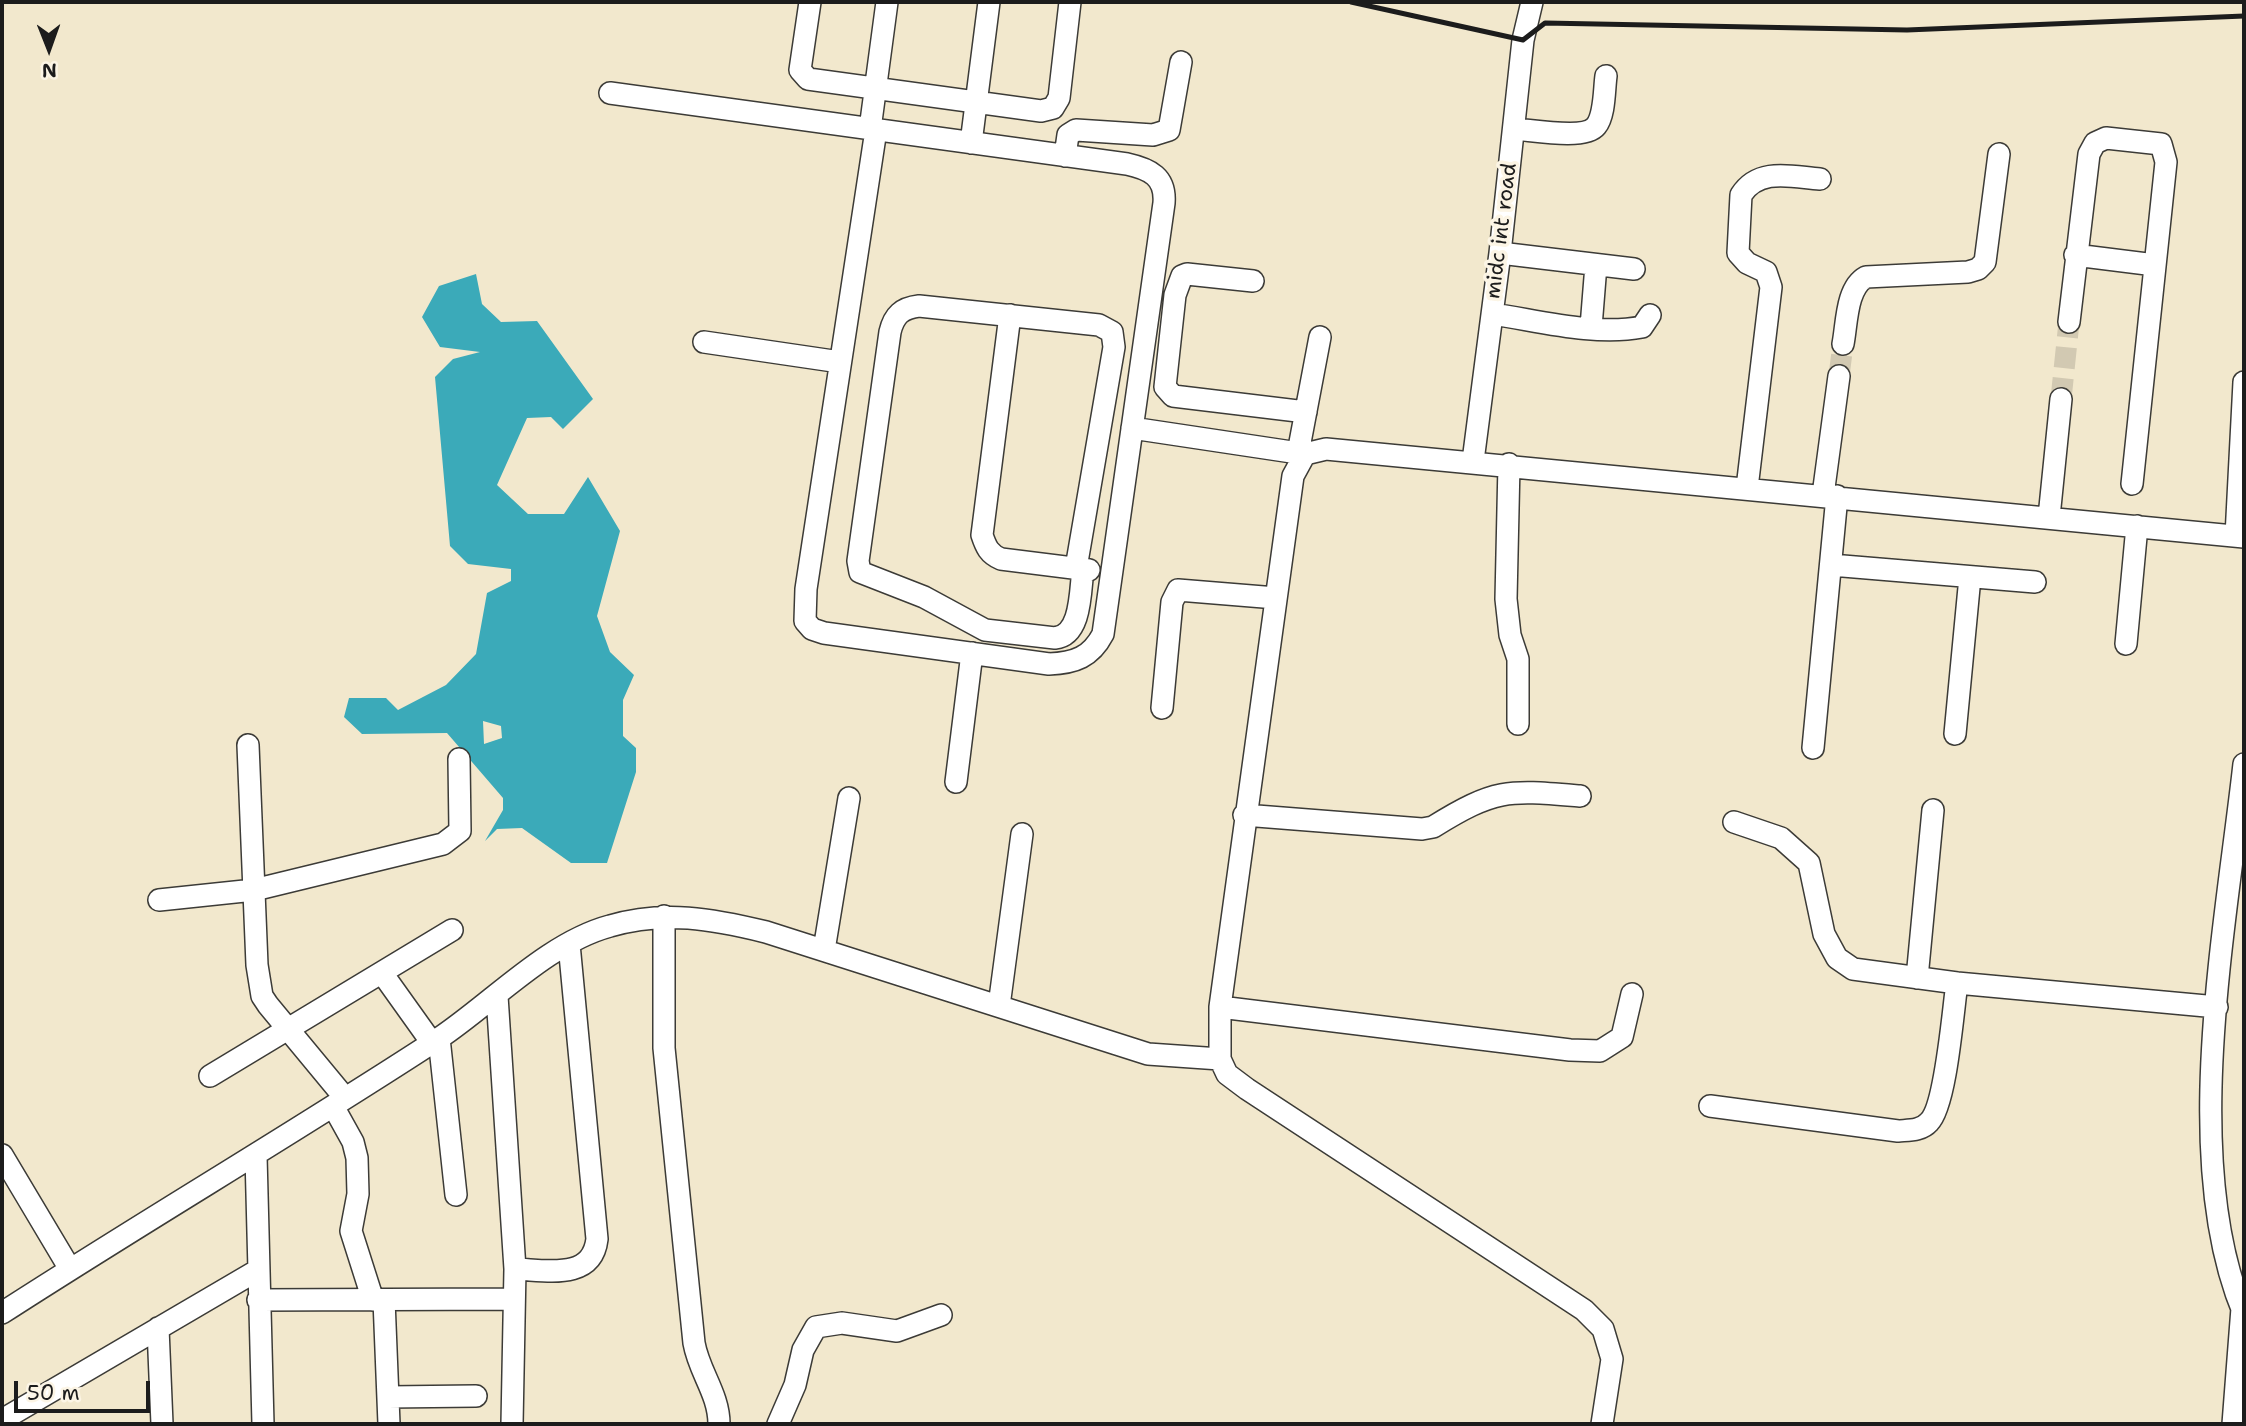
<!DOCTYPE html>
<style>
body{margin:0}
#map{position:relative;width:2246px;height:1426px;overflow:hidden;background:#f2e8cd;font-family:"Shantell Sans",sans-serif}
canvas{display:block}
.frame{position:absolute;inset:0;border:4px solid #1c1c1c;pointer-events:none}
.north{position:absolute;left:14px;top:14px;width:70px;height:70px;-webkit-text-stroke:5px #fcf5e5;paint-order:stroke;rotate:179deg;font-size:19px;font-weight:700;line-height:28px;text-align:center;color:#1c1c1c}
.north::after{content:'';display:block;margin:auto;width:24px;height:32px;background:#1c1c1c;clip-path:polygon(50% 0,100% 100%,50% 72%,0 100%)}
.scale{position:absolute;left:14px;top:1381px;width:136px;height:32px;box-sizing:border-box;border:4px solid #1c1c1c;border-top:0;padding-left:9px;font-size:21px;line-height:24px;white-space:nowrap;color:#1c1c1c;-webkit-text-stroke:5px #fcf5e5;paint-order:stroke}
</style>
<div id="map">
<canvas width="2246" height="1426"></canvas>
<div class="frame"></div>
<div class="north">N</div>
<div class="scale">50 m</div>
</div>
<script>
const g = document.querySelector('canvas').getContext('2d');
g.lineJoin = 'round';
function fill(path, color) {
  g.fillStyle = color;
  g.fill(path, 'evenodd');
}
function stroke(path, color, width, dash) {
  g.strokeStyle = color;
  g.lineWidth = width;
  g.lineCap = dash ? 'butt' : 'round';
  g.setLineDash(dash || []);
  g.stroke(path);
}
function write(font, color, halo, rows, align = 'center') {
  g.font = font + ' "Shantell Sans",sans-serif';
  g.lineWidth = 7;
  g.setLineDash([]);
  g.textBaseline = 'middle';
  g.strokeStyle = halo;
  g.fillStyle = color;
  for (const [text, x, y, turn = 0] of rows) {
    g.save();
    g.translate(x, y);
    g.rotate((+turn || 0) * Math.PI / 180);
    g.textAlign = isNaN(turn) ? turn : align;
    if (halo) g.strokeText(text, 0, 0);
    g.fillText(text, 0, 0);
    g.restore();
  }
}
fill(new Path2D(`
 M 476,274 L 482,304 L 501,322 L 537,321 L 593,399 L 563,429 L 551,417 L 527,418 L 497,485 L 528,514 L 564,514 L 588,477 L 620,531 L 597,616 L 610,652 L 634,675 L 623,700 L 623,736 L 636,748 L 636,772 L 607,863 L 571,863 L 522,828 L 497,829 L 485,841 L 503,810 L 503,798 L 447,733 L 362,734 L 344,717 L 349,698 L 386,698 L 398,710 L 446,685 L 476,654 L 487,593 L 511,581 L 511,569 L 468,564 L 450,546 L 435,377 L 453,359 L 480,352 L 440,347 L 422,317 L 439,286 ZM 483,721 L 501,726 L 502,738 L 484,744 Z`), '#3baab9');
stroke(new Path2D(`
 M 1839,376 L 1843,344
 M 2061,399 L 2069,322`), '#d2c9b2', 21, [21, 10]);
const minor = new Path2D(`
 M 810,2 L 800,70 L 808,79 L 1041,111 L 1053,108 L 1059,98 L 1070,2
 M 610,93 L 1127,164 C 1150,169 1166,177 1164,203 L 1103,634 C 1091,657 1075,663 1049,664 L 824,633 L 812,629 L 805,621 L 806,589 L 876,130
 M 870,129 L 887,2
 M 1514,129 C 1532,130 1585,140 1596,126 C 1605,115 1604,90 1606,76
 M 971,143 L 989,2
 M 1065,156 L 1068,135 L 1076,130 L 1153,135 L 1169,130 L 1181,62
 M 1500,253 L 1634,269
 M 2075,255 L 2155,265
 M 1253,281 L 1187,274 L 1182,276 L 1175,295 L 1165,387 L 1173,396 L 1306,412
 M 1493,314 C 1540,321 1595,336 1642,327 L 1650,315
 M 1010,315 L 982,535 C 986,547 989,554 1001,559 L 1089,570
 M 2069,322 L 2089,154 L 2095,143 L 2106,138 L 2161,144 L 2166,162 L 2132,484
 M 1591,327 L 1596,265
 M 704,342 L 840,362
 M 1843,344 C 1847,324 1846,288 1866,277 L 1968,272 L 1978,269 L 1985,262 L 1999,154
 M 1132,428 L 1305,454
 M 1298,453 L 1320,337
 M 1473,461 L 1500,253 L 1523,40 L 1532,2
 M 1509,464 L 1506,599 L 1510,635 L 1518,659 L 1518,724
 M 1747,488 L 1771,287 L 1766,272 L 1747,263 L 1738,253 L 1741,195 C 1759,167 1792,177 1820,179
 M 1823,495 L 1839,376
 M 2049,517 L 2061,399
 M 2236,536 L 2244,382
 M 1831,565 L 2035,582
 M 1076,568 L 1114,347 L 1112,332 L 1099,325 L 919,306 C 902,308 894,315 890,332 L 858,561 L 860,572 L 924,597 L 985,630 L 1055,638 C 1082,635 1080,590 1083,569
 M 2126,644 L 2137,526
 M 1162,708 L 1172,602 L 1178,590 L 1276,598
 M 1955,734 L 1970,577
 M 248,745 L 257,965 L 262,996 L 268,1005 L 345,1098
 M 1813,748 L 1837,496
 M 2244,764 C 2226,927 2179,1161 2244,1314
 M 956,782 L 972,653
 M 1244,815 L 1422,829 L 1433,827 C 1496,788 1508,790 1580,796
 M 1734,822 L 1781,838 L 1809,863 L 1824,934 L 1837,958 L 1853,969 L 1957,983 L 2217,1007
 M 159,900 L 254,890 L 443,844 L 460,831 L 459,759
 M 664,916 L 664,1048 L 694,1343 C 699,1372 719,1394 719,1424
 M 824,950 L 849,798
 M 382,973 L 432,1043
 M 1917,978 L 1933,810
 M 497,996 L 515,1269 L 512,1424
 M 999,1006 L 1022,834
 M 1220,1007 L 1570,1050 L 1600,1051 L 1622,1037 L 1632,994
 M 439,1038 L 456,1195
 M 210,1076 L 452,930
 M 333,1106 L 353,1142 L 357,1158 L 358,1194 L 351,1231 L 373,1300
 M 1710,1106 L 1898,1131 C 1909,1130 1921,1131 1929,1122 C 1946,1106 1953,1010 1957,983
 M 2,1155 L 70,1269
 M 256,1156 L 263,1424
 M 515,1269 C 546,1270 592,1281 597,1239 L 569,944
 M 258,1300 L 514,1299
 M 384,1300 L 389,1424
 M 2,1313 C 146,1220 294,1133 438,1039 C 491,1004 547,943 610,926 C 664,910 713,919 766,932 L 1148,1054 L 1220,1059
 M 158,1328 L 162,1424
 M 388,1397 L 476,1396
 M 2,1420 L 258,1270
 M 778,1424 L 795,1385 L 803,1350 L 816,1327 L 842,1323 L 897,1331 L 941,1315
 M 1602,1424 L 1612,1359 L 1603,1329 L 1584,1310 L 1247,1089 L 1227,1074 L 1220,1059 L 1220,1007 L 1293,476 L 1305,454 L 1326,449 L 2244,537
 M 2233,1424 L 2242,1308`);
stroke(minor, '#3c3b37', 24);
stroke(minor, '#fff', 21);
stroke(new Path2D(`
 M 1351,2 L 1523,40 L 1545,23 L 1907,30 L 2244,16`), '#1c1c1c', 5);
write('21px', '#1c1c1c', '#fcf5e5', [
 ["midc int road",1502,231,-83]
]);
</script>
